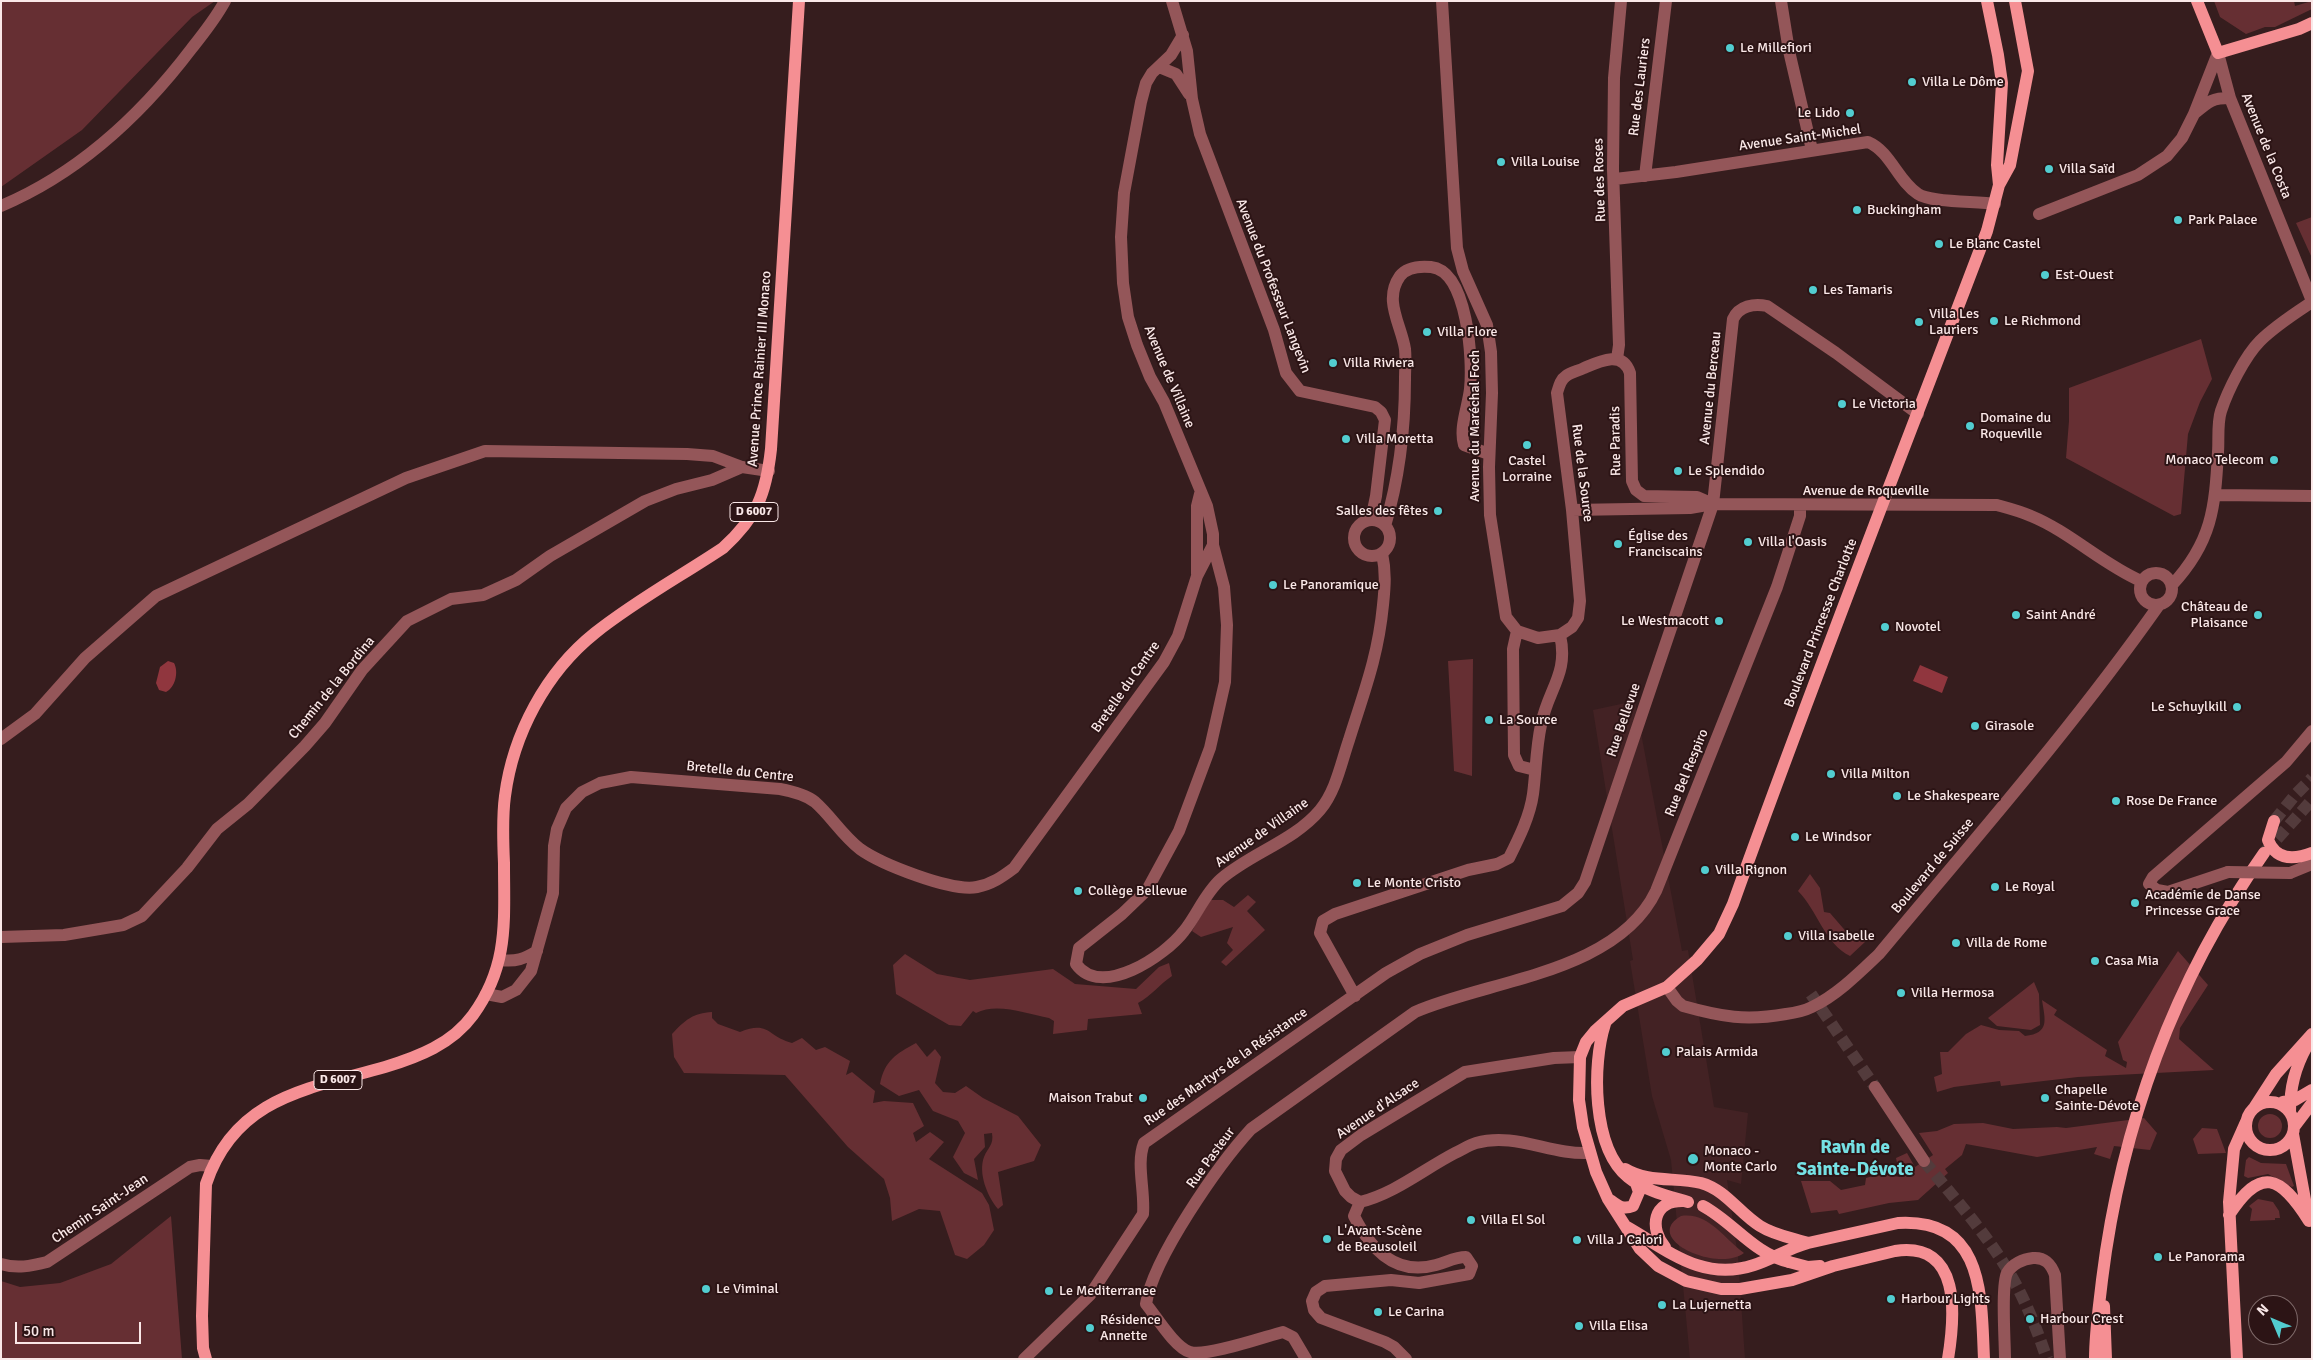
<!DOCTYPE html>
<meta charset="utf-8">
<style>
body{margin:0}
#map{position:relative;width:2313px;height:1360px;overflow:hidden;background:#361d1e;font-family:Signika,sans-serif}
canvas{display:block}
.frame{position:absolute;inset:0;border:2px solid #fae8e8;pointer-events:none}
.north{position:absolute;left:2248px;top:1295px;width:50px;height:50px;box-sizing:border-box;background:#2c1415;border:1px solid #7e6969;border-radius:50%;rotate:315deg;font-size:14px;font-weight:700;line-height:20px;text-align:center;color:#fae8e8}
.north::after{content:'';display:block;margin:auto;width:18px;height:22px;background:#52cdd0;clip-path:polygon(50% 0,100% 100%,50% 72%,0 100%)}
.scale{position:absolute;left:15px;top:1322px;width:126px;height:22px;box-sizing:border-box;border:2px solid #fae8e8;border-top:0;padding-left:6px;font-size:15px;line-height:18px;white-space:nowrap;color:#fae8e8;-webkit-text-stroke:4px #2c1415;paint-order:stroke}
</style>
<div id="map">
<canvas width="2313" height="1360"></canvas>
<div class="frame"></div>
<div class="north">N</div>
<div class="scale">50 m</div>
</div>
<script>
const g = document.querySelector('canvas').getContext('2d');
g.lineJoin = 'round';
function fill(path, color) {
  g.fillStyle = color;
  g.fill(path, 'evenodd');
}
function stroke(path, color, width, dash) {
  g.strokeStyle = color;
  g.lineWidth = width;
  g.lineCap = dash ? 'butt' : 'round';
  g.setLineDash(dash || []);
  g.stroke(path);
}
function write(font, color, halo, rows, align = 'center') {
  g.font = font + ' Signika,sans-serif';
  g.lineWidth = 4;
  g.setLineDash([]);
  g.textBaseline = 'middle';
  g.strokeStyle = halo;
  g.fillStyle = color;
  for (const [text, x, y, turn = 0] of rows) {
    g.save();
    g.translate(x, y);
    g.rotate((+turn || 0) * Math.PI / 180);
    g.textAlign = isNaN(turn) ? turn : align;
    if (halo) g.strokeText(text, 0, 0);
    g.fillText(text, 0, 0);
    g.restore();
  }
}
fill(new Path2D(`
 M 1635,701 L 1682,951 L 1688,950 L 1714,1107 L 1748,1113 L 1741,1184 L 1727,1180 L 1738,1257 L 1745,1359 L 1690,1359 L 1671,1160 L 1652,1096 L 1630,961 L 1633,960 L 1593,710 Z`), '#432224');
fill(new Path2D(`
 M 1,1 L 215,1 L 192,17 L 82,130 L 1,187 Z
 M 2214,1 L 2294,1 L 2295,6 L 2312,1 L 2312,9 L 2275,27 L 2265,27 L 2246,34 L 2220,17 Z
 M 2312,217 L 2312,258 L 2296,223 Z
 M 2201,339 L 2212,379 L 2200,402 L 2188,434 L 2181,514 L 2174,516 L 2066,458 L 2069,421 L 2069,388 Z
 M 1473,659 L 1472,776 L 1454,771 L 1448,661 Z
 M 1810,874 L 1820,888 L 1824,912 L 1830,913 L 1849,935 L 1866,941 L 1850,956 C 1825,944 1817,910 1798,891 Z
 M 1248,895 L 1256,902 L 1247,911 L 1265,930 L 1226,966 L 1221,962 L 1233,950 L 1227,943 L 1233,927 L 1201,937 L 1192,931 L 1210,900 L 1223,900 L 1234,907 Z
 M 2178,951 L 2208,985 L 2180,1028 L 2179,1039 L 2214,1070 L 2078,1077 L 2001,1086 L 2000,1081 L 1954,1087 L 1937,1092 L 1934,1077 L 1942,1074 L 1940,1052 L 1948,1052 L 1966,1034 L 1981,1025 L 1999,1030 L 2019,1031 L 2025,1036 C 2050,1033 2045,1020 2042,1000 L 2057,1010 L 2054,1015 L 2107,1050 L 2105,1056 L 2126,1068 L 2127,1062 L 2123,1060 L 2118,1042 Z
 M 905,954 L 937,974 L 970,980 L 1053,969 L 1075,984 L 1136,989 L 1159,967 L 1169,963 L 1172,976 C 1160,984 1151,996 1138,1003 L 1142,1014 L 1088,1019 L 1087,1030 L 1053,1034 L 1054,1021 L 1049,1018 C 1027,1014 997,1002 976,1013 L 973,1011 L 961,1026 L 949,1025 L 896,994 L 893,965 Z
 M 2034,982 L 2039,994 L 2040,1025 L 2031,1030 L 1997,1026 L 1988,1018 Z
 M 712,1012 L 712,1018 L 718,1024 L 740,1032 C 769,1020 768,1037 792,1043 L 802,1038 L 816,1050 L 825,1047 L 850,1061 L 846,1075 L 852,1072 L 875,1091 L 873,1103 L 884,1101 L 913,1103 L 924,1126 L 913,1133 L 916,1142 L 930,1132 L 944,1142 L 929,1159 L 982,1193 L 989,1205 L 994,1230 L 984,1245 L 967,1259 L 955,1255 L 940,1211 L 919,1209 L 892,1221 L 890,1198 L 884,1179 L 848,1147 L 785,1075 L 684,1073 L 674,1057 L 672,1034 C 685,1020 693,1013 712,1012 Z
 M 916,1043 L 927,1057 L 935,1049 L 941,1057 L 935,1083 L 943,1092 L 955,1093 L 966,1086 L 983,1098 L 1018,1116 L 1041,1145 L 1034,1161 L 998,1172 L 1003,1205 L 998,1209 C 987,1196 978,1173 984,1157 C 988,1147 994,1145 992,1133 L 984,1134 L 985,1147 L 974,1159 L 978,1180 L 964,1173 L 953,1157 L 965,1133 L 958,1121 L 933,1111 L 919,1090 L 899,1096 L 880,1084 C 885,1060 896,1054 916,1043 Z
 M2258 1126a12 12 0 1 1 24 0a12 12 0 1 1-24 0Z
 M 2144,1118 L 2157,1133 L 2150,1150 L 2114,1146 L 2110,1159 L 2094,1154 L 2097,1147 L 2037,1157 L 1966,1144 L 1962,1155 L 1945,1169 L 1948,1173 L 1918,1200 L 1889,1203 L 1839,1214 L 1837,1210 L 1811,1213 L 1801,1181 L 1830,1181 L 1841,1190 L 1865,1185 L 1866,1178 L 1880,1174 L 1900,1177 L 1896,1158 L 1907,1153 L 1915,1167 L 1933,1155 L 1919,1133 L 1937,1131 L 1954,1124 L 1983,1123 L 2013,1129 L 2057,1127 L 2066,1128 Z
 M 2202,1128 L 2217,1129 L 2226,1153 L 2198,1154 L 2193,1139 Z
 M 2249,1157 L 2261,1163 L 2286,1164 L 2294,1186 L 2292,1187 L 2268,1174 L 2248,1178 L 2244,1176 L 2246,1160 Z
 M 2258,1199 L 2273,1202 L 2279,1211 L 2280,1218 L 2275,1218 L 2275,1220 L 2250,1221 L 2252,1209 L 2249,1206 Z
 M 171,1216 L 182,1359 L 1,1359 L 1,1281 L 20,1287 L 60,1283 L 111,1264 Z
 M 1681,1216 C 1709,1212 1724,1239 1744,1253 C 1718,1273 1641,1239 1681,1216 Z`), '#662f33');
fill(new Path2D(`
 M 168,661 L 174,663 C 179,672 175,688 166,692 L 159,690 L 156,683 L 160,667 Z
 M 1920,665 L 1948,677 L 1942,693 L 1913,681 Z`), '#90363e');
stroke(new Path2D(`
 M 1811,994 L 1875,1087
 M 1924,1161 C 1954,1198 1987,1234 2010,1274 C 2026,1301 2037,1330 2047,1359`), '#533b3c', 12, [12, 6]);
stroke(new Path2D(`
 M 2274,821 L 2296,794 L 2312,778
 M 2265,852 L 2312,800`), '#533b3c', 12, [12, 6]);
stroke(new Path2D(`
 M 1172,1 L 1187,51 L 1192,99 L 1200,134 L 1274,330 L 1286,373 L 1300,391 L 1375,407 L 1381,412 L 1385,420 L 1376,496 L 1371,520
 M 1442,1 L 1457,248 L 1463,271 L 1487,325 L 1491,352 L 1492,393 L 1489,467 L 1490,515 L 1506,617 L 1517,631 L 1538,638 L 1560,635 L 1572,627 L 1578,618 L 1580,601 L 1572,510 L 1557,393 C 1559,387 1560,380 1566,376 C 1571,372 1578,371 1584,368 C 1600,361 1623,350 1630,373 L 1632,481 L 1636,490 L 1644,496 L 1697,497 L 1713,504
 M 1781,1 L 1789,51 L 1812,150
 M 2218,53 L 2230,98 L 2312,301
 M 1159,67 L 1176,74 L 1189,94
 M 2194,114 C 2208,102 2211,98 2230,98
 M 1645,176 L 1666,1
 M 1615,179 L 1676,172 L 1868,142 C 1891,152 1897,180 1918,194 C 1931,203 1977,201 1995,204
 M 1,206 C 79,173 142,114 192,48 C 204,33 216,18 225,1
 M 2039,214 L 2138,175 L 2167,156 L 2182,138 L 2194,114 L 2218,53
 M 1617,359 L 1619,345 L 1613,169 L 1614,78 L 1621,1
 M 2216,495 L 2312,496
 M 1572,510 L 1690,508 L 1713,504 L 1997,505 C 2008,508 2020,511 2031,516 C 2070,532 2102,564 2141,581
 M1354 538a18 18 0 1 1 36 0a18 18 0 1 1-36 0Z
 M 1385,526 C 1399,479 1405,428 1405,379 C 1405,369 1406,358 1405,349 C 1401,324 1383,300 1400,276 C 1407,267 1420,266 1431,267 C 1468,271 1473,361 1470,389 C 1468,407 1459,427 1464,445 L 1489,454
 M 1213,545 L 1224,587 L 1227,625 L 1225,682 L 1210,748 L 1179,831 L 1147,890 L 1122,914 L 1079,948 L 1076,964 C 1101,999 1165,956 1184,931 C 1197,915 1205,893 1221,879 C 1251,853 1294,841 1320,810 C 1336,791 1341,763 1349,740 C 1364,692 1378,657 1383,605 C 1385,586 1386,572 1382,553
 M2140 589a16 16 0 1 1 32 0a16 16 0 1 1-32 0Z
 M 1197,574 L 1197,506 L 1200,494
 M 2172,585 C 2212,542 2215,508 2218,452 C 2219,440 2217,423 2221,411 C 2228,390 2245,356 2260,341 C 2275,326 2294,314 2312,302
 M 1517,631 L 1513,649 L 1514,755 L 1519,766 L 1535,770
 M 1,739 L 35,714 L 85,658 L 156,596 L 406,478 L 485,451 L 687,454 L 713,456 L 742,467 L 769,471
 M 2228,872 L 2168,892 L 2157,890 L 2149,884 L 2153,877 L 2286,762 L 2312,731
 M 2290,873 L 2312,864
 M 1,937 L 64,935 L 123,925 L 142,916 L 187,868 L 217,829 L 248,804 L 305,746 L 325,723 L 362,670 L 407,621 L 451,599 L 483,595 L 516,580 L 550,556 L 645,501 L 676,489 L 712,480 L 742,467
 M 500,960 C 516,962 524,959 537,951
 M 1667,987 L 1677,1001 L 1683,1006 C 1722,1017 1746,1021 1786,1014 C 1794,1013 1804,1011 1812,1007 C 1837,995 1859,973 1879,954 C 1974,840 2073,727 2159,605
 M 486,994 L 502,997 L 516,990 L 531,971 L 553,893 L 554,846 L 557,829 L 566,808 L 582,792 L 600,783 L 631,777 L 780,789 C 791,791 805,794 815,802 C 831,816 842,835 860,849 C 881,864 951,892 977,887 C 992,884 1002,877 1014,868 L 1164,662 L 1178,636 L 1197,576 L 1213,545 L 1213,534 L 1207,506 L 1164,402 L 1150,377 L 1137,345 L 1128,317 L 1123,283 L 1121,237 L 1124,193 L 1141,102 L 1146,83 L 1152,73 L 1171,55 L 1183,35
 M 1355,996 L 1320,933 L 1323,921 L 1335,914 L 1468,870 L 1497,864 L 1509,858 C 1519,838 1530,816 1533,794 C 1536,771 1536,748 1541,725 C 1548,689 1569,674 1560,635
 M 1875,1087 L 1924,1161
 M 1360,1202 L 1354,1216 C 1371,1250 1396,1276 1436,1265 C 1447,1262 1455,1257 1466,1257 L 1472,1266 L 1469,1274 L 1419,1283 L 1391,1280 L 1325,1286 L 1316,1292 L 1312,1301 L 1314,1310 L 1321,1318 L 1385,1342 L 1394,1347 L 1406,1359
 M 1360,1202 L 1351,1197 L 1345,1191 L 1335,1171 L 1336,1159 L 1341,1150 L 1361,1135 L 1465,1072 L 1554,1058 L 1580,1057
 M 1360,1202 C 1394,1194 1424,1169 1455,1153 C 1462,1150 1469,1145 1476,1143 C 1515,1132 1551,1155 1589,1153
 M 1,1264 C 17,1269 31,1266 47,1262 L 190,1167 L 200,1165 L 212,1166
 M 1024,1359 L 1090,1295 L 1143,1214 C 1145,1190 1136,1164 1144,1143 L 1386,973 L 1420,954 L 1467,935 L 1562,906 L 1578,893 L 1585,882 L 1713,504 L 1733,319 C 1739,306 1754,303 1767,306 L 1836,353 L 1918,414
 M 1306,1359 L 1293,1337 L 1283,1332 C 1264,1337 1207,1357 1190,1352 C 1175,1348 1156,1316 1146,1304 C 1153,1258 1219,1164 1251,1129 L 1415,1012 C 1488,980 1617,973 1656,891 L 1777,587 L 1800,516 L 1800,506
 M 2005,1359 C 2005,1341 2001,1286 2007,1273 C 2012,1264 2023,1259 2033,1258 C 2045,1257 2051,1264 2055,1275 L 2060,1359`), '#945659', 12);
stroke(new Path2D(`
 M 2197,1 L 2218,53 L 2299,29 L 2312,23
 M 1999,185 L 2010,165 L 2028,71 L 2015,1
 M 2274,821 L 2268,840 C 2276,860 2293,860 2312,853
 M 1605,1024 C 1592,1064 1592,1148 1628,1177 C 1645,1191 1668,1196 1688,1202
 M2246 1126a24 24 0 1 1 48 0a24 24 0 1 1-48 0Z
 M 2283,1102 L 2295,1100 L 2312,1090
 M 2254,1108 L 2276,1074 L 2312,1034
 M 2290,1112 C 2290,1087 2295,1068 2307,1046
 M 2294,1127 L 2312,1103
 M 2293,1134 L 2308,1216
 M 1625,1169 C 1648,1183 1675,1177 1701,1183 C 1726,1190 1739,1213 1760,1226 C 1774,1235 1792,1238 1808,1243
 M 1610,1200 C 1618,1206 1623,1210 1633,1206 L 1639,1192 L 1636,1183
 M 2229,1215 C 2261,1166 2280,1175 2309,1221
 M 1627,1227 C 1669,1251 1703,1282 1754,1265 C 1773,1259 1789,1248 1808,1243 L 1898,1223 C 1985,1218 1981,1296 1984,1359
 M 1665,1247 C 1649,1228 1653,1201 1682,1201
 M 1789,1262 L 1808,1267 L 1820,1266
 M 2104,1306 L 2106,1359
 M 206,1359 L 203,1348 L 202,1316 L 206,1184 C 235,1097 308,1089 385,1067 C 418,1057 452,1044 473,1015 C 509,965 504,922 504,863 C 503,841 502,818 505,796 C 513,734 546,672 595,633 C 635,601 681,576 723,548 C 757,517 766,494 771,449 L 799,1
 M 1948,1359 C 1955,1316 1962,1241 1895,1251 L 1833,1266 L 1792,1280 L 1740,1289 L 1721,1289 L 1686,1281 L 1658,1266 L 1640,1249 L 1608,1199 L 1596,1172 L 1583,1127 L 1579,1100 L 1580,1057 L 1586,1042 L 1595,1031 L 1623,1006 L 1667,987 L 1697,960 L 1719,934 L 1733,904 C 1814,678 1902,455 1987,231 L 1999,185 L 1997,165 L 2002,83 L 1998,55 L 1987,1
 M 2095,1359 C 2095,1332 2099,1307 2102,1280 C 2121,1126 2174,980 2264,853
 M 2237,1359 L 2229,1202 L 2234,1149 L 2246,1122`), '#f58f93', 12);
stroke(new Path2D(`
 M 2228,872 L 2290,873`), '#945659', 12);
stroke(new Path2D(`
 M 1703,1206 C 1733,1222 1754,1254 1789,1262`), '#f58f93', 12);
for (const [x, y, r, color] of [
 [1730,48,5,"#52cdd0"],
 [1912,82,5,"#52cdd0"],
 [1850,113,5,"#52cdd0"],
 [1501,162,5,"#52cdd0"],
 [2049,169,5,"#52cdd0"],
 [1857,210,5,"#52cdd0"],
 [2178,220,5,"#52cdd0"],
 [1939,244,5,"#52cdd0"],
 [2045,275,5,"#52cdd0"],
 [1813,290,5,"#52cdd0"],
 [1994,321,5,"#52cdd0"],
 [1919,322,5,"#52cdd0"],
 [1427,332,5,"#52cdd0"],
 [1333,363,5,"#52cdd0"],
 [1842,404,5,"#52cdd0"],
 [1970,426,5,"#52cdd0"],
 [1346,439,5,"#52cdd0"],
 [1527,445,5,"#52cdd0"],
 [2274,460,5,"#52cdd0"],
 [1678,471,5,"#52cdd0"],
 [1438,511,5,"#52cdd0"],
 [1748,542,5,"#52cdd0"],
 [1618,544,5,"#52cdd0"],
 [1273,585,5,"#52cdd0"],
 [2016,615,5,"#52cdd0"],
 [2258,615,5,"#52cdd0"],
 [1719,621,5,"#52cdd0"],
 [1885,627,5,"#52cdd0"],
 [2237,707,5,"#52cdd0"],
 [1489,720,5,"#52cdd0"],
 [1975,726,5,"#52cdd0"],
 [1831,774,5,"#52cdd0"],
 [1897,796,5,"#52cdd0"],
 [2116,801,5,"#52cdd0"],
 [1795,837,5,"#52cdd0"],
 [1705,870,5,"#52cdd0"],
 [1357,883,5,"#52cdd0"],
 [1995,887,5,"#52cdd0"],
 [1078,891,5,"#52cdd0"],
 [2135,903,5,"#52cdd0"],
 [1788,936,5,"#52cdd0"],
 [1956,943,5,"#52cdd0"],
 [2095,961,5,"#52cdd0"],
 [1901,993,5,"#52cdd0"],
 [1666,1052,5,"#52cdd0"],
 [1143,1098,5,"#52cdd0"],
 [2045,1098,5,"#52cdd0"],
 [1693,1159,6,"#52cdd0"],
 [1471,1220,5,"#52cdd0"],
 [1327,1239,5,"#52cdd0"],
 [1577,1240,5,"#52cdd0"],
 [2158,1257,5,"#52cdd0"],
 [706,1289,5,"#52cdd0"],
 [1049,1291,5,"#52cdd0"],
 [1891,1299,5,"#52cdd0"],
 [1662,1305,5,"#52cdd0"],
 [1378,1312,5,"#52cdd0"],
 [2030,1319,5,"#52cdd0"],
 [1579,1326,5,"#52cdd0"],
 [1090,1328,5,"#52cdd0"]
]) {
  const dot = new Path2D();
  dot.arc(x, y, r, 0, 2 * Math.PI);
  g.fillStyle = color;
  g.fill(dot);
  stroke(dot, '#2c1415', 2);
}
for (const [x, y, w] of [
 [754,512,48],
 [338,1080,48]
]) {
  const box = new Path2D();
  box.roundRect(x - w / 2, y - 9.5, w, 19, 4);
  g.fillStyle = '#2c1415';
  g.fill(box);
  stroke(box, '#fae8e8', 1);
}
write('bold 12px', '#fae8e8', null, [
 ["D 6007",754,512],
 ["D 6007",338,1080]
]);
write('14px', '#fae8e8', '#2c1415', [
 ["Le Millefiori",1740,48],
 ["Villa Le Dôme",1922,82],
 ["Le Lido",1840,113,"right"],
 ["Villa Louise",1511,162],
 ["Villa Saïd",2059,169],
 ["Buckingham",1867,210],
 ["Park Palace",2188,220],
 ["Le Blanc Castel",1949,244],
 ["Est-Ouest",2055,275],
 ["Les Tamaris",1823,290],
 ["Villa Les",1929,314],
 ["Lauriers",1929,330],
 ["Le Richmond",2004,321],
 ["Villa Flore",1437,332],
 ["Villa Riviera",1343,363],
 ["Le Victoria",1852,404],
 ["Domaine du",1980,418],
 ["Roqueville",1980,434],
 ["Villa Moretta",1356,439],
 ["Monaco Telecom",2264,460,"right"],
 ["Castel",1527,461,"center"],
 ["Lorraine",1527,477,"center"],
 ["Le Splendido",1688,471],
 ["Salles des fêtes",1428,511,"right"],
 ["Église des",1628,536],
 ["Franciscains",1628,552],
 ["Villa l'Oasis",1758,542],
 ["Le Panoramique",1283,585],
 ["Château de",2248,607,"right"],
 ["Plaisance",2248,623,"right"],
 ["Saint André",2026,615],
 ["Le Westmacott",1709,621,"right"],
 ["Novotel",1895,627],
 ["Le Schuylkill",2227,707,"right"],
 ["La Source",1499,720],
 ["Girasole",1985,726],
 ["Villa Milton",1841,774],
 ["Le Shakespeare",1907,796],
 ["Rose De France",2126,801],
 ["Le Windsor",1805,837],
 ["Villa Rignon",1715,870],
 ["Le Monte Cristo",1367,883],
 ["Le Royal",2005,887],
 ["Collège Bellevue",1088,891],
 ["Académie de Danse",2145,895],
 ["Princesse Grace",2145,911],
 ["Villa Isabelle",1798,936],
 ["Villa de Rome",1966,943],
 ["Casa Mia",2105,961],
 ["Villa Hermosa",1911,993],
 ["Palais Armida",1676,1052],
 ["Chapelle",2055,1090],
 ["Sainte-Dévote",2055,1106],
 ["Maison Trabut",1133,1098,"right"],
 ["Monaco -",1704,1151],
 ["Monte Carlo",1704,1167],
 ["Villa El Sol",1481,1220],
 ["L'Avant-Scène",1337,1231],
 ["de Beausoleil",1337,1247],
 ["Villa J Calori",1587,1240],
 ["Le Panorama",2168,1257],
 ["Le Viminal",716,1289],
 ["Le Mediterranee",1059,1291],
 ["Harbour Lights",1901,1299],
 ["La Lujernetta",1672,1305],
 ["Le Carina",1388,1312],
 ["Harbour Crest",2040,1319],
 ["Résidence",1100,1320],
 ["Annette",1100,1336],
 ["Villa Elisa",1589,1326]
], 'left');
write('14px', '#fae8e8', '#2c1415', [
 ["Rue des Lauriers",1640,87,-83],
 ["Avenue Saint-Michel",1800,138,-8],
 ["Avenue de la Costa",2266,146,68],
 ["Rue des Roses",1600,180,-92],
 ["Avenue du Professeur Langevin",1273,286,69],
 ["Avenue Prince Rainier III Monaco",760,369,-86],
 ["Avenue de Villaine",1169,377,67],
 ["Avenue du Berceau",1711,388,-84],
 ["Avenue du Maréchal Foch",1475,426,-90],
 ["Rue Paradis",1616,441,-91],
 ["Rue de la Source",1582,473,83],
 ["Avenue de Roqueville",1866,491],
 ["Boulevard Princesse Charlotte",1821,623,-69],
 ["Bretelle du Centre",1126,687,-55],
 ["Chemin de la Bordina",332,688,-51],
 ["Rue Bellevue",1624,720,-71],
 ["Bretelle du Centre",740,772,6],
 ["Rue Bel Respiro",1687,773,-68],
 ["Avenue de Villaine",1262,833,-35],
 ["Boulevard de Suisse",1933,866,-50],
 ["Rue des Martyrs de la Résistance",1226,1067,-35],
 ["Avenue d'Alsace",1378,1109,-34],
 ["Rue Pasteur",1211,1158,-54],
 ["Chemin Saint-Jean",100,1209,-34]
]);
write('bold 19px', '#75e1e4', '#2c1415', [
 ["Ravin de",1855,1148],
 ["Sainte-Dévote",1855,1170]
]);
</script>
